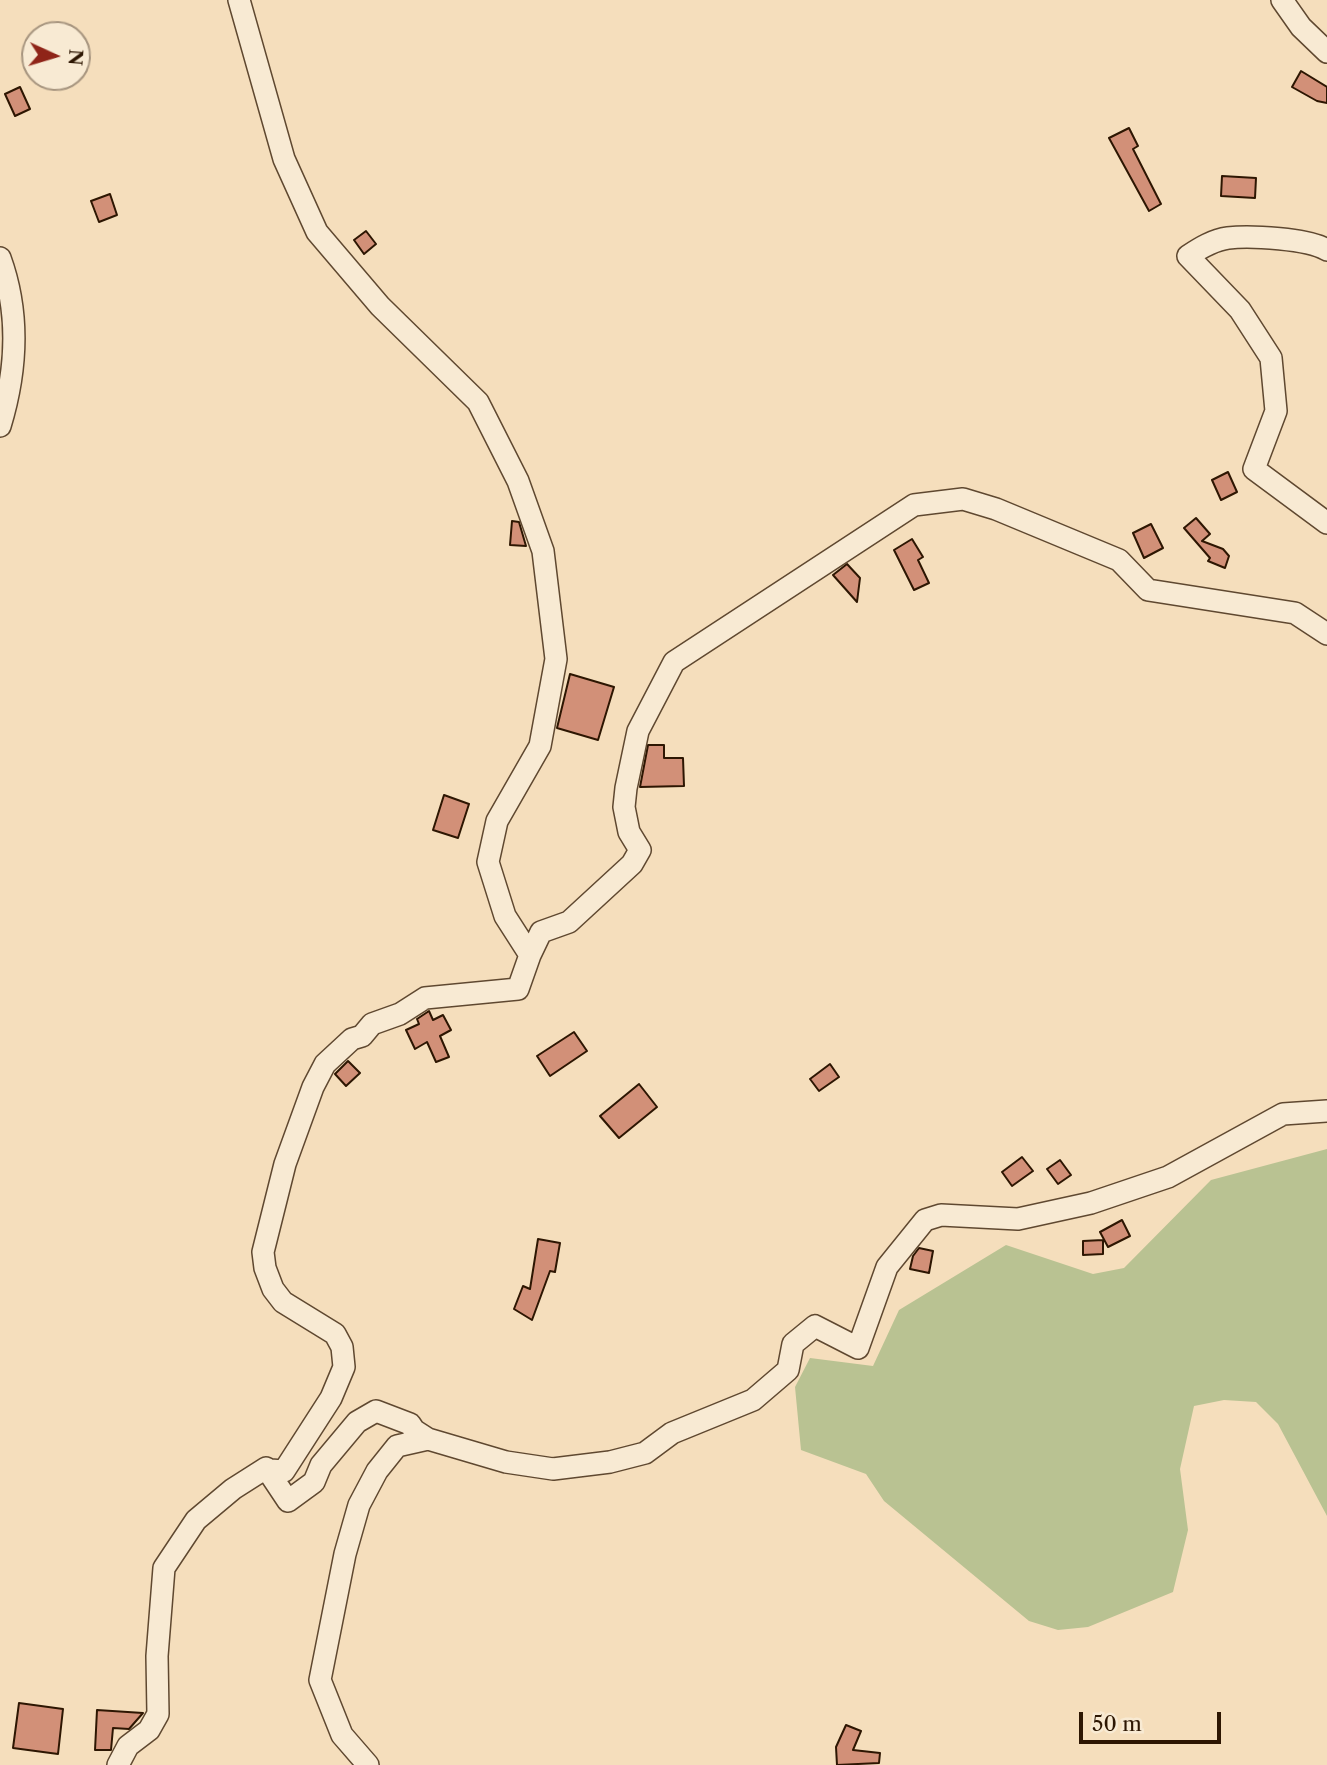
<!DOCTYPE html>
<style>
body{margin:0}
#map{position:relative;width:1327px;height:1765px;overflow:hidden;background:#f5debc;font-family:"Libre Caslon Text",serif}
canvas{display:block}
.north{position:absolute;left:21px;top:21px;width:70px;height:70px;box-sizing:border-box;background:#f8ead3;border:2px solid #a7957f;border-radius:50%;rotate:94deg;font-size:19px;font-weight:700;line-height:28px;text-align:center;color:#2d1602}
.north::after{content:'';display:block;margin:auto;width:24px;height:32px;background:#8f2418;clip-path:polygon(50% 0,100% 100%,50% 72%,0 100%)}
.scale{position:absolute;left:1079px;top:1712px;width:142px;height:32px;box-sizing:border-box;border:4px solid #2d1602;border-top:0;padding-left:9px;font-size:21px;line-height:24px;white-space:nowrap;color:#2d1602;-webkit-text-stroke:5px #f8ead3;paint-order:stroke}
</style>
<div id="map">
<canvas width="1327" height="1765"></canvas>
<div class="north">N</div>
<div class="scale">50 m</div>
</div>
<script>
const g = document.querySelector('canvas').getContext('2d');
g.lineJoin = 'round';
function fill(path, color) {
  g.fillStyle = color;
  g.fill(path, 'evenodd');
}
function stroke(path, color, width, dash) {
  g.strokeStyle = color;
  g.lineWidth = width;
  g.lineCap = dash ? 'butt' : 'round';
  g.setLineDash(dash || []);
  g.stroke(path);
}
fill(new Path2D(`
 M 1327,1149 L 1327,1516 L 1278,1424 L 1256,1402 L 1224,1400 L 1194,1406 L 1180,1469 L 1188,1530 L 1173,1592 L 1088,1627 L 1058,1630 L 1029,1621 L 884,1501 L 866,1474 L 801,1450 L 795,1387 L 810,1358 L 873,1366 L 899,1310 L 1006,1245 L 1093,1274 L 1124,1268 L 1211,1180 Z`), '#b9c292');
const building = new Path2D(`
 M 1301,71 L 1327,87 L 1327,103 L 1317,101 L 1292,87 Z
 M 20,87 L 30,109 L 15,116 L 5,94 Z
 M 1129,128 L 1138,146 L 1133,149 L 1161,204 L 1149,211 L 1109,138 Z
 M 1222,176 L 1256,178 L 1255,198 L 1221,196 Z
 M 110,194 L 117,215 L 99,222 L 91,201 Z
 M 366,231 L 376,244 L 364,254 L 354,240 Z
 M 1228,472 L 1237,492 L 1221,500 L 1212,480 Z
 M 1196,518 L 1210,534 L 1202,541 L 1223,549 L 1229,556 L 1225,568 L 1208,561 L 1210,558 L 1184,528 Z
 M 512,521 L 519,522 L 526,546 L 510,545 Z
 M 1151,524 L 1163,548 L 1144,558 L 1133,533 Z
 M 912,539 L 923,557 L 918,560 L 929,583 L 914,590 L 894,550 Z
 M 847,564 L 860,578 L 857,602 L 833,575 Z
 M 570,674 L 614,687 L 598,740 L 557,728 Z
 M 648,745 L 664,745 L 664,758 L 683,758 L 684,786 L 640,787 Z
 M 444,795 L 469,804 L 458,838 L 433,830 Z
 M 429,1011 L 433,1020 L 443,1015 L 451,1030 L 440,1036 L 449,1057 L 436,1062 L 427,1042 L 415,1049 L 406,1030 L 419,1024 L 417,1019 Z
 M 574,1032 L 587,1051 L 550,1076 L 537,1056 Z
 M 348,1061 L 360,1073 L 346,1086 L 335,1074 Z
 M 830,1064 L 839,1077 L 819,1091 L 810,1079 Z
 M 639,1084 L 657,1107 L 619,1138 L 600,1116 Z
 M 1022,1157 L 1033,1171 L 1012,1186 L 1002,1172 Z
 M 1060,1160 L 1071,1175 L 1058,1184 L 1047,1169 Z
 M 1122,1220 L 1130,1236 L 1108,1247 L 1100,1232 Z
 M 538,1239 L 560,1243 L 555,1272 L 550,1271 L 532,1320 L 514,1309 L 523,1286 L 530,1289 Z
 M 1103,1240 L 1103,1254 L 1083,1255 L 1083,1241 Z
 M 919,1248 L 933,1251 L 929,1273 L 910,1269 L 913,1256 Z
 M 19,1703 L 63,1709 L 58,1754 L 13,1748 Z
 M 97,1710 L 143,1713 L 129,1729 L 113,1728 L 111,1750 L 95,1750 Z
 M 846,1725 L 861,1731 L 853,1750 L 880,1753 L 879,1763 L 837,1765 L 836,1747 Z`);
fill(building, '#d29078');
stroke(building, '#2d1602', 2);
const street = new Path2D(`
 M 239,0 L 284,159 L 317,232 L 380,306 L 478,402 L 518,481 L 543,551 L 556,659 L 540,746 L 497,821 L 488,862 L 505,916 L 530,955 L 518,989 L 425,998 L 400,1014 L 372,1024 L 362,1036 L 352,1039 L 325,1064 L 313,1087 L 285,1164 L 263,1252 L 265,1268 L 273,1289 L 283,1302 L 335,1334 L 342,1347 L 344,1367 L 331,1398 L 284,1471 L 270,1470
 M 1282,0 L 1301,27 L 1327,52
 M 1327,250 C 1310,239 1250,235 1228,238 C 1213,240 1200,248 1188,256 L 1240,310 L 1271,358 L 1276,411 L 1254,469 L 1327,523
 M 0,258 C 20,313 17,370 0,426
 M 530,955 L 541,932 L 569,922 L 632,864 L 640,850 L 629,832 L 624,807 L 626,788 L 638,731 L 674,662 L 914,505 L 963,499 L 996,509 L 1119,560 L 1148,590 L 1295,613 L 1327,634
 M 118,1765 L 128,1746 L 149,1730 L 158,1714 L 157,1656 L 164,1568 L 196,1520 L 233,1489 L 266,1468 L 288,1501 L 314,1482 L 321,1465 L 357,1422 L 376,1411 L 410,1424 L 414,1430 L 428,1439
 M 368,1765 L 342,1735 L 320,1680 L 345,1554 L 359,1505 L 377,1471 L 397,1446 L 428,1439 L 506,1462 L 553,1469 L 610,1462 L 645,1453 L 672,1433 L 753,1400 L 788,1370 L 793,1344 L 815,1326 L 858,1348 L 887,1267 L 925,1220 L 941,1215 L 1018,1219 L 1091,1203 L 1168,1177 L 1283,1114 L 1327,1111`);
stroke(street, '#5f4830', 24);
stroke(street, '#f8ead3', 21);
</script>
